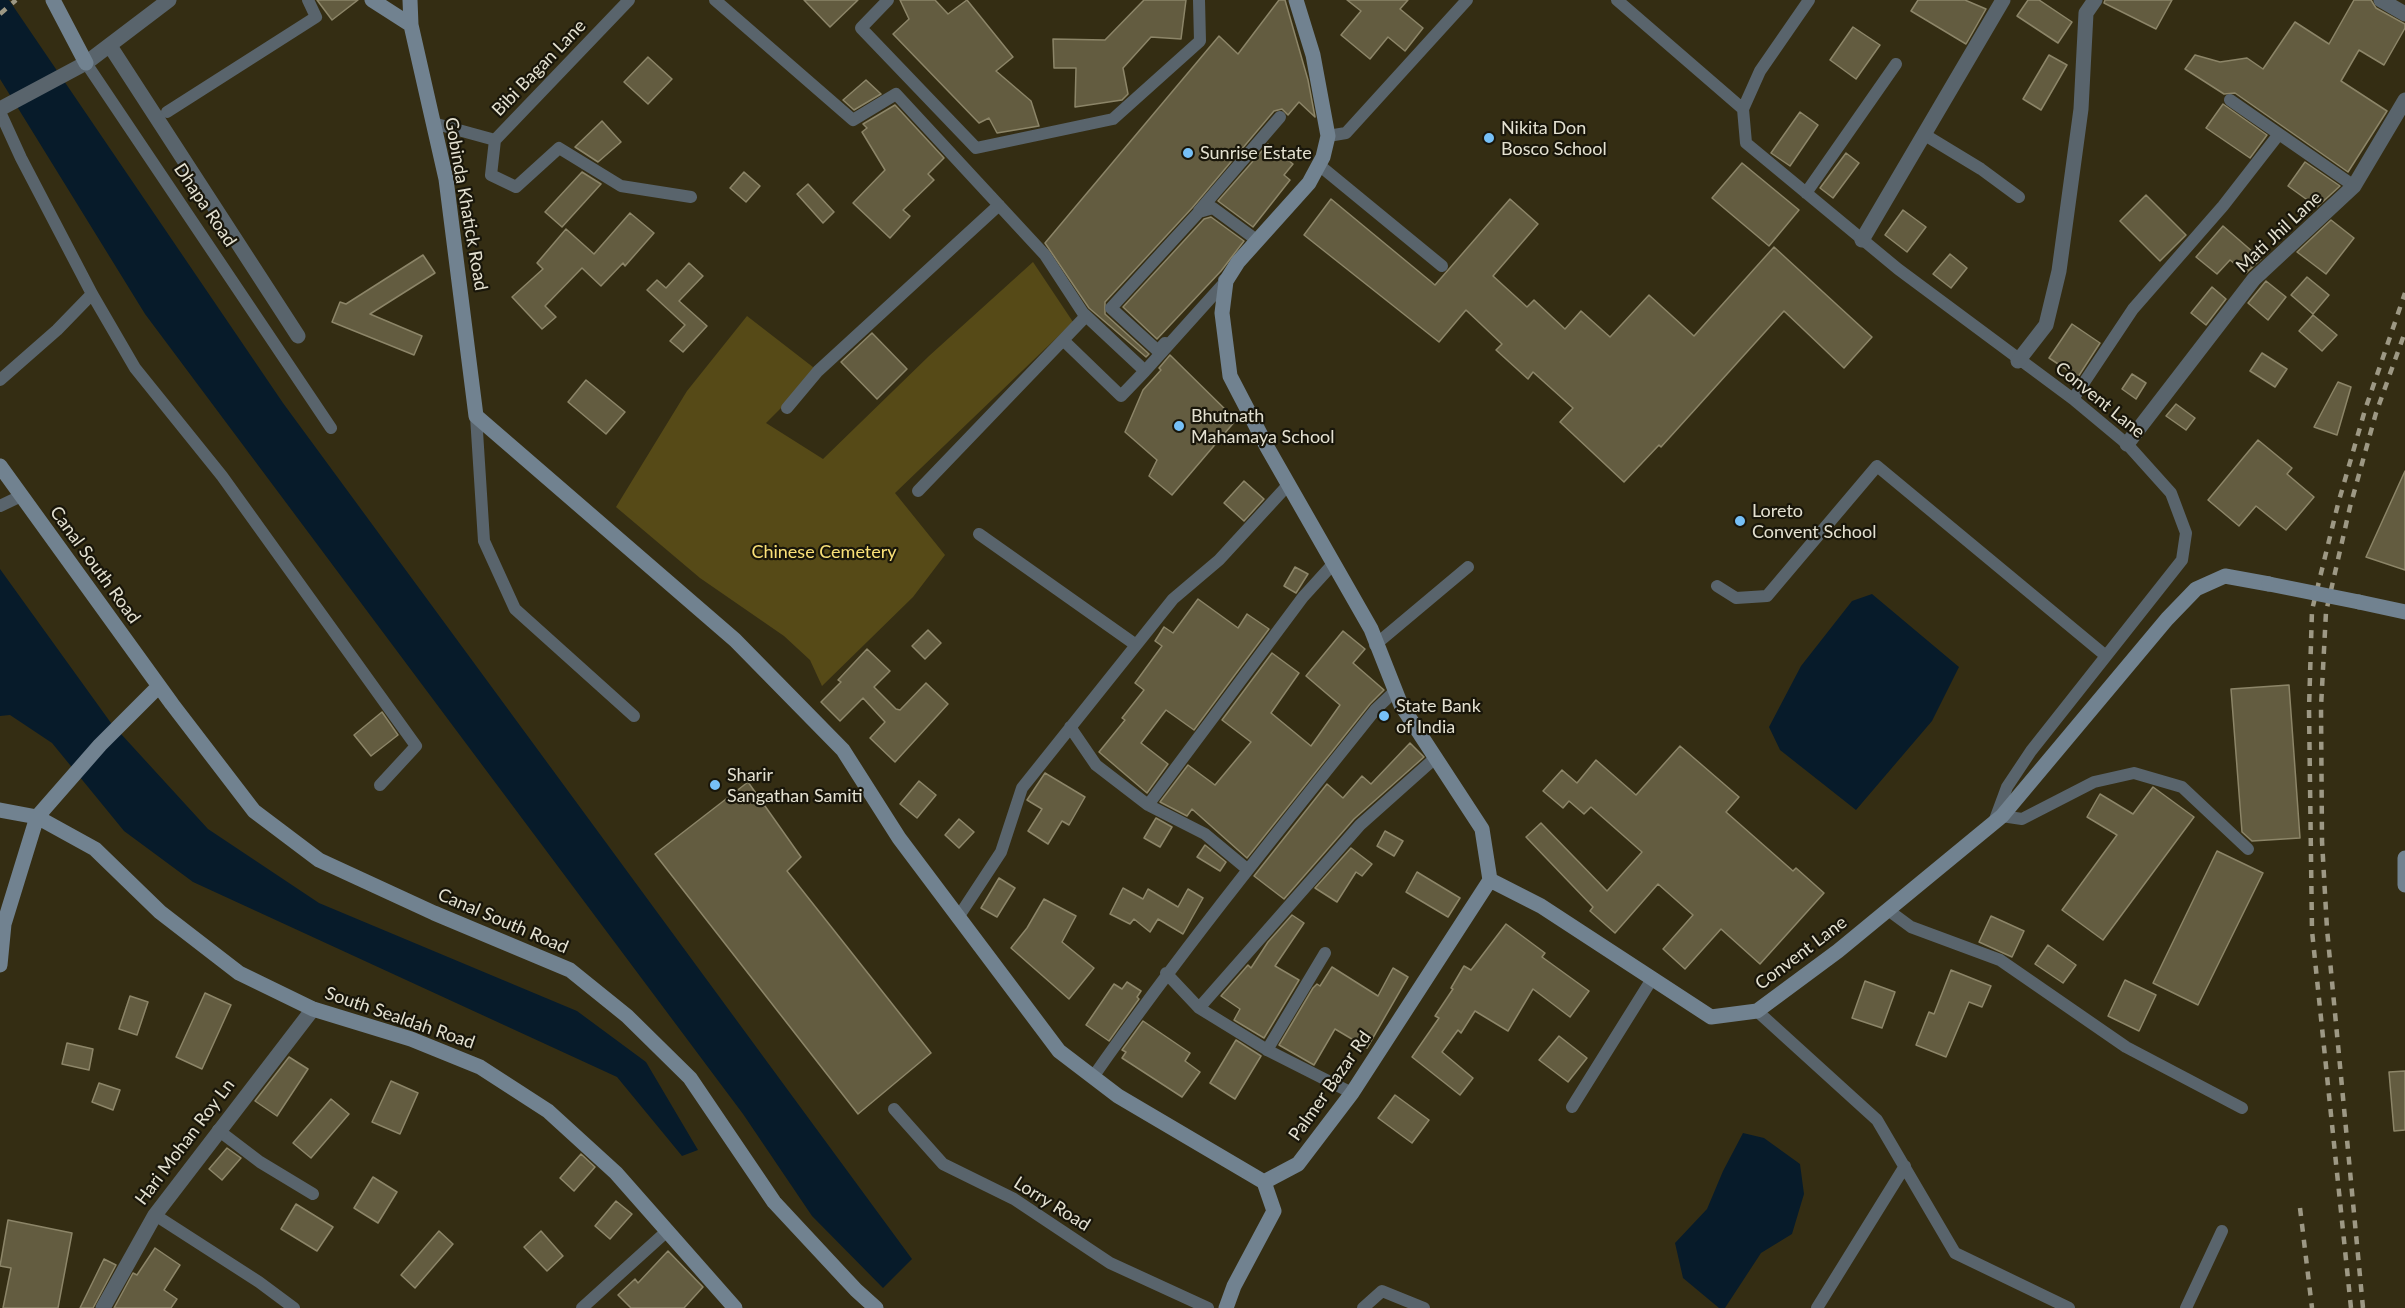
<!DOCTYPE html>
<style>
body{margin:0}
canvas{display:block;background:#342d13}
</style>
<canvas width="2405" height="1308"></canvas>
<script>
const g = document.querySelector('canvas').getContext('2d');
g.lineJoin = 'round';
function fill(path, color) {
  g.fillStyle = color;
  g.fill(path, 'evenodd');
}
function stroke(path, color, width, dash) {
  g.strokeStyle = color;
  g.lineWidth = width;
  g.lineCap = dash ? 'butt' : 'round';
  g.setLineDash(dash || []);
  g.stroke(path);
}
function write(font, color, halo, rows, align = 'center') {
  g.font = font + ' Lato,sans-serif';
  g.lineWidth = 4.5;
  g.setLineDash([]);
  g.textBaseline = 'middle';
  g.strokeStyle = halo;
  g.fillStyle = color;
  for (const [text, x, y, turn = 0] of rows) {
    g.save();
    g.translate(x, y);
    g.rotate((+turn || 0) * Math.PI / 180);
    g.textAlign = isNaN(turn) ? turn : align;
    if (halo) g.strokeText(text, 0, 0);
    g.fillText(text, 0, 0);
    g.restore();
  }
}
fill(new Path2D(`
 M 1033,262 L 1073,322 L 895,493 L 945,555 L 913,597 L 822,686 L 810,660 L 784,636 L 700,578 L 616,507 L 687,391 L 747,316 L 818,371 L 766,423 L 823,459 L 929,356 Z`), '#564a17');
fill(new Path2D(`
 M 0,0 L 9,0 L 283,403 L 912,1259 L 883,1288 L 812,1216 L 743,1114 L 145,314 L 0,79 Z
 M 0,569 L 111,723 L 208,829 L 319,903 L 577,1011 L 646,1062 L 698,1150 L 682,1156 L 617,1077 L 193,882 L 124,831 L 52,743 L 10,715 L 0,716 Z
 M 1872,594 L 1959,667 L 1932,721 L 1856,810 L 1780,750 L 1769,727 L 1801,666 L 1852,601 Z
 M 1743,1133 L 1764,1138 L 1800,1164 L 1804,1194 L 1792,1234 L 1761,1253 L 1725,1308 L 1719,1308 L 1683,1278 L 1675,1243 L 1707,1209 L 1723,1171 Z`), '#071b2a');
const building = new Path2D(`
 M 317,0 L 358,0 L 332,20 Z
 M 804,0 L 858,0 L 830,27 Z
 M 900,0 L 935,0 L 948,14 L 967,0 L 1013,57 L 996,71 L 1031,101 L 1039,126 L 997,133 L 989,118 L 979,123 L 893,34 L 909,19 Z
 M 1144,0 L 1186,0 L 1181,39 L 1151,37 L 1123,68 L 1128,94 L 1122,100 L 1075,107 L 1076,68 L 1054,68 L 1053,39 L 1105,40 Z
 M 1279,0 L 1285,0 L 1308,80 L 1315,117 L 1299,102 L 1288,115 L 1282,109 L 1274,111 L 1192,208 L 1105,302 L 1105,314 L 1149,354 L 1146,357 L 1089,308 L 1045,243 L 1219,36 L 1238,54 Z
 M 1347,0 L 1408,0 L 1400,9 L 1423,28 L 1405,51 L 1388,37 L 1370,59 L 1341,35 L 1361,11 Z
 M 1918,0 L 1965,0 L 1986,9 L 1966,44 L 1911,11 Z
 M 2028,0 L 2039,0 L 2072,22 L 2058,43 L 2017,16 Z
 M 2105,0 L 2172,0 L 2156,29 L 2104,3 Z
 M 2354,0 L 2371,0 L 2376,8 L 2405,24 L 2405,28 L 2384,65 L 2359,50 L 2341,81 L 2387,111 L 2348,172 L 2235,93 L 2224,94 L 2185,69 L 2195,55 L 2220,62 L 2247,58 L 2263,69 L 2295,22 L 2329,44 Z
 M 1853,27 L 1880,45 L 1856,79 L 1830,60 Z
 M 2049,55 L 2067,65 L 2041,110 L 2023,99 Z
 M 648,57 L 672,79 L 648,104 L 624,82 Z
 M 866,80 L 881,94 L 854,110 L 843,100 Z
 M 2223,104 L 2267,135 L 2250,158 L 2206,128 Z
 M 895,105 L 944,158 L 928,174 L 934,180 L 903,210 L 910,216 L 890,238 L 853,203 L 885,170 L 862,132 L 867,128 L 863,124 Z
 M 1800,112 L 1818,125 L 1790,166 L 1771,153 Z
 M 602,121 L 621,142 L 598,162 L 575,147 Z
 M 1268,144 L 1293,164 L 1284,175 L 1290,180 L 1253,227 L 1218,201 Z
 M 1846,153 L 1859,163 L 1833,198 L 1820,188 Z
 M 2305,162 L 2340,186 L 2317,207 L 2288,186 Z
 M 1742,163 L 1799,210 L 1769,246 L 1712,198 Z
 M 582,172 L 601,184 L 562,227 L 545,212 Z
 M 744,172 L 760,186 L 746,202 L 730,188 Z
 M 808,184 L 834,212 L 823,223 L 797,194 Z
 M 2146,195 L 2186,235 L 2160,261 L 2120,221 Z
 M 1331,199 L 1435,285 L 1510,199 L 1538,224 L 1493,276 L 1527,307 L 1534,300 L 1565,329 L 1581,311 L 1610,337 L 1649,295 L 1694,336 L 1774,247 L 1872,337 L 1844,368 L 1784,311 L 1661,447 L 1659,445 L 1624,482 L 1560,422 L 1573,408 L 1533,372 L 1528,379 L 1496,350 L 1502,344 L 1466,310 L 1439,342 L 1304,235 Z
 M 1903,210 L 1926,227 L 1907,252 L 1885,235 Z
 M 630,213 L 654,233 L 625,266 L 623,263 L 601,286 L 582,268 L 545,306 L 556,317 L 542,329 L 512,297 L 543,269 L 537,263 L 566,229 L 594,254 Z
 M 1211,217 L 1244,241 L 1221,271 L 1157,339 L 1123,307 L 1204,219 Z
 M 2331,220 L 2354,238 L 2326,274 L 2297,252 Z
 M 2223,226 L 2261,259 L 2246,273 L 2230,260 L 2217,274 L 2196,257 Z
 M 1950,254 L 1967,268 L 1951,288 L 1933,274 Z
 M 423,255 L 435,273 L 370,314 L 422,336 L 414,355 L 332,322 L 340,302 L 346,304 Z
 M 689,263 L 703,276 L 679,301 L 707,326 L 683,352 L 670,341 L 685,325 L 647,290 L 657,280 L 666,288 Z
 M 2307,277 L 2329,295 L 2313,314 L 2291,295 Z
 M 2266,281 L 2286,297 L 2268,320 L 2248,303 Z
 M 2212,287 L 2226,299 L 2206,325 L 2191,313 Z
 M 2313,315 L 2337,335 L 2322,351 L 2299,331 Z
 M 2072,324 L 2100,343 L 2078,377 L 2049,358 Z
 M 872,333 L 907,369 L 877,399 L 841,362 Z
 M 2262,353 L 2287,369 L 2275,387 L 2250,371 Z
 M 1170,355 L 1236,420 L 1172,495 L 1149,476 L 1157,460 L 1125,432 L 1143,390 L 1161,370 L 1159,368 Z
 M 2132,374 L 2146,383 L 2136,399 L 2122,389 Z
 M 586,380 L 625,412 L 606,434 L 568,402 Z
 M 2338,382 L 2351,387 L 2337,435 L 2314,427 Z
 M 2176,404 L 2195,418 L 2186,430 L 2166,416 Z
 M 2258,440 L 2292,468 L 2287,474 L 2314,497 L 2286,530 L 2256,506 L 2239,526 L 2208,500 Z
 M 2405,471 L 2405,570 L 2366,557 Z
 M 1244,481 L 1264,499 L 1244,521 L 1224,503 Z
 M 1295,567 L 1308,574 L 1296,593 L 1284,586 Z
 M 1198,599 L 1238,628 L 1247,614 L 1269,629 L 1194,730 L 1166,710 L 1141,743 L 1168,764 L 1147,793 L 1099,752 L 1125,720 L 1122,718 L 1144,690 L 1135,683 L 1162,646 L 1155,641 L 1164,627 L 1173,633 Z
 M 928,630 L 941,643 L 925,659 L 912,646 Z
 M 1343,631 L 1365,649 L 1353,663 L 1384,690 L 1370,704 L 1247,858 L 1192,809 L 1187,816 L 1160,802 L 1188,765 L 1215,785 L 1251,742 L 1222,720 L 1272,653 L 1299,673 L 1271,713 L 1311,746 L 1340,705 L 1306,676 Z
 M 867,649 L 890,671 L 874,687 L 896,709 L 900,710 L 926,683 L 948,704 L 895,762 L 870,738 L 885,722 L 863,698 L 840,721 L 821,702 L 841,682 L 838,680 Z
 M 2289,685 L 2300,838 L 2252,841 L 2242,832 L 2231,689 Z
 M 382,712 L 398,735 L 371,756 L 354,735 Z
 M 1410,743 L 1424,757 L 1354,819 L 1284,899 L 1254,876 L 1327,784 L 1343,798 L 1362,776 L 1371,784 Z
 M 1680,746 L 1739,797 L 1726,812 L 1793,871 L 1796,868 L 1824,893 L 1760,964 L 1721,929 L 1685,969 L 1663,949 L 1693,915 L 1658,884 L 1615,933 L 1590,911 L 1593,907 L 1526,837 L 1541,823 L 1607,891 L 1642,852 L 1591,807 L 1584,814 L 1569,801 L 1563,808 L 1543,791 L 1562,770 L 1577,783 L 1596,760 L 1636,795 Z
 M 1045,773 L 1085,797 L 1069,825 L 1062,821 L 1048,844 L 1028,831 L 1042,809 L 1027,800 Z
 M 919,781 L 936,795 L 917,818 L 900,804 Z
 M 748,782 L 801,857 L 787,871 L 931,1053 L 858,1114 L 655,854 Z
 M 2153,787 L 2194,817 L 2103,940 L 2062,910 L 2117,835 L 2087,817 L 2100,794 L 2133,814 Z
 M 1156,818 L 1172,827 L 1160,847 L 1144,838 Z
 M 959,819 L 974,832 L 959,848 L 945,835 Z
 M 1385,831 L 1403,841 L 1394,856 L 1377,846 Z
 M 1205,845 L 1226,862 L 1220,871 L 1197,857 Z
 M 1351,848 L 1372,864 L 1362,876 L 1356,872 L 1337,902 L 1315,888 Z
 M 2217,851 L 2263,873 L 2198,1005 L 2153,983 Z
 M 1417,872 L 1460,898 L 1448,917 L 1406,892 Z
 M 999,878 L 1015,888 L 997,917 L 981,908 Z
 M 1123,888 L 1143,899 L 1148,889 L 1178,907 L 1188,889 L 1203,898 L 1183,934 L 1158,919 L 1150,932 L 1134,919 L 1130,924 L 1110,914 Z
 M 1044,899 L 1076,916 L 1062,942 L 1094,968 L 1069,999 L 1011,948 L 1027,928 Z
 M 1292,915 L 1304,923 L 1275,966 L 1299,980 L 1264,1038 L 1234,1020 L 1240,1009 L 1221,996 L 1248,965 L 1251,968 L 1268,942 Z
 M 1991,916 L 2024,931 L 2012,957 L 1979,942 Z
 M 1506,924 L 1545,953 L 1542,957 L 1589,991 L 1570,1017 L 1533,989 L 1508,1031 L 1475,1011 L 1461,1033 L 1458,1030 L 1442,1052 L 1473,1078 L 1460,1095 L 1412,1057 L 1439,1018 L 1435,1016 L 1453,989 L 1451,988 L 1464,966 L 1471,970 Z
 M 2048,945 L 2076,965 L 2063,983 L 2035,964 Z
 M 1332,967 L 1378,996 L 1393,968 L 1408,977 L 1367,1048 L 1335,1029 L 1314,1065 L 1279,1045 L 1313,988 L 1317,984 L 1320,986 Z
 M 1951,970 L 1991,986 L 1982,1007 L 1969,1002 L 1946,1057 L 1916,1045 L 1929,1012 L 1934,1014 Z
 M 2125,980 L 2156,995 L 2139,1031 L 2108,1016 Z
 M 1865,981 L 1895,992 L 1882,1028 L 1852,1018 Z
 M 1127,982 L 1141,991 L 1137,997 L 1139,999 L 1109,1041 L 1086,1025 L 1114,984 L 1122,989 Z
 M 205,993 L 231,1005 L 202,1069 L 176,1057 Z
 M 130,996 L 148,1002 L 137,1035 L 119,1029 Z
 M 1143,1021 L 1190,1053 L 1185,1061 L 1200,1072 L 1182,1097 L 1122,1058 L 1126,1052 L 1122,1050 Z
 M 1559,1036 L 1587,1058 L 1568,1082 L 1539,1060 Z
 M 1236,1040 L 1261,1056 L 1235,1099 L 1210,1083 Z
 M 67,1043 L 93,1049 L 89,1070 L 62,1064 Z
 M 289,1057 L 308,1069 L 277,1116 L 255,1101 Z
 M 2405,1071 L 2405,1130 L 2394,1131 L 2389,1072 Z
 M 391,1081 L 418,1093 L 400,1134 L 372,1122 Z
 M 99,1083 L 120,1090 L 113,1110 L 92,1102 Z
 M 1395,1095 L 1429,1120 L 1412,1143 L 1378,1118 Z
 M 331,1099 L 349,1114 L 311,1158 L 293,1143 Z
 M 227,1148 L 241,1158 L 222,1180 L 209,1169 Z
 M 581,1154 L 595,1167 L 574,1191 L 560,1178 Z
 M 373,1177 L 397,1192 L 378,1223 L 354,1208 Z
 M 616,1201 L 632,1214 L 610,1239 L 595,1226 Z
 M 296,1204 L 333,1227 L 317,1251 L 281,1229 Z
 M 8,1220 L 72,1233 L 58,1308 L 3,1308 L 11,1268 L 0,1266 Z
 M 439,1231 L 453,1244 L 415,1288 L 401,1275 Z
 M 541,1231 L 563,1256 L 547,1271 L 524,1247 Z
 M 155,1248 L 180,1265 L 164,1290 L 177,1299 L 171,1308 L 114,1308 L 133,1273 L 137,1275 Z
 M 668,1251 L 703,1287 L 684,1308 L 631,1308 L 618,1295 L 635,1279 L 638,1283 Z
 M 104,1259 L 116,1265 L 93,1308 L 80,1308 Z`);
fill(building, '#635c40');
stroke(building, '#8c8568', 1.5);
stroke(new Path2D(`
 M 715,0 L 853,120 L 896,94 L 1045,255 L 1083,313 L 1145,371 L 1226,281 L 1224,280
 M 888,0 L 861,28 L 976,148 L 1113,119 L 1200,41 L 1199,0
 M 1617,0 L 1743,109
 M 1809,0 L 1760,71 L 1743,109 L 1746,143 L 1898,269 L 2073,399 L 2127,444 L 2171,493 L 2186,533 L 2182,560 L 2031,751 L 2007,787 L 1994,822
 M 86,63 L 331,428
 M 2230,100 L 2354,186
 M 0,112 L 21,158 L 92,294 L 135,368 L 222,476 L 416,746 L 380,785
 M 167,112 L 316,17 L 308,0
 M 433,123 L 495,140 L 629,0
 M 1925,135 L 1981,169 L 2019,197
 M 1328,136 L 1346,133 L 1467,0
 M 495,140 L 491,175 L 516,187 L 559,148 L 621,186 L 691,197
 M 1319,165 L 1442,266
 M 1806,193 L 1896,64
 M 1199,211 L 1280,117
 M 1086,316 L 1063,340 L 1121,396 L 1145,371
 M 1165,343 L 1158,351 L 1111,308 L 1199,212 L 1213,208 L 1258,241
 M 0,380 L 57,330 L 92,294
 M 2073,399 L 2133,309 L 2223,206 L 2279,134
 M 787,408 L 818,371 L 999,205
 M 476,416 L 484,541 L 515,609 L 634,716
 M 918,491 L 1063,340
 M 0,506 L 21,496
 M 979,534 L 1136,645
 M 1717,586 L 1736,598 L 1767,596 L 1877,466 L 2106,656
 M 1375,645 L 1468,567
 M 1070,727 L 1096,765 L 1148,805 L 1205,834 L 1247,869
 M 1148,805 L 1303,597 L 1333,564
 M 2002,816 L 2022,819 L 2094,782 L 2134,773 L 2182,787 L 2248,849
 M 1888,910 L 1911,927 L 2000,960 L 2126,1047 L 2242,1108
 M 959,916 L 1001,852 L 1022,788 L 1173,599 L 1219,560 L 1288,485
 M 1166,973 L 1199,1008 L 1269,1051 L 1352,1093
 M 1199,1008 L 1360,825 L 1434,759
 M 1757,1011 L 1877,1120 L 1955,1253 L 2069,1308
 M 1267,1050 L 1325,953
 M 1093,1077 C 1182,950 1279,830 1376,709 L 1395,691
 M 1572,1107 L 1652,979
 M 894,1109 L 943,1164 L 1014,1199 L 1110,1263 L 1208,1308
 M 218,1130 L 260,1162 L 313,1194
 M 155,1215 L 259,1282 L 294,1308
 M 582,1308 L 666,1232
 M 1363,1308 L 1382,1291 L 1424,1308
 M 1817,1308 L 1905,1166
 M 2186,1308 L 2222,1231`), '#59646c', 12);
stroke(new Path2D(`
 M 2381,0 L 2405,14
 M 110,46 L 298,336
 M 0,109 L 86,63 L 169,0
 M 1862,240 L 2003,0
 M 2018,361 L 2046,325 L 2059,271 L 2081,109 L 2086,13 L 2095,0
 M 2127,444 L 2254,279 L 2354,186 L 2405,100
 M 103,1308 L 155,1215 L 313,1009`), '#59646c', 15);
stroke(new Path2D(`
 M 53,0 L 86,63
 M 372,0 L 411,25
 M 410,0 L 411,25 L 446,179 L 476,416 L 735,640 L 843,750 L 899,838 L 1059,1051 L 1118,1096 L 1264,1182
 M 1296,0 L 1313,55 L 1328,136 L 1323,157 L 1309,183 L 1238,262 L 1226,281 L 1222,313 L 1230,376 L 1267,447 L 1371,629 L 1401,705 L 1482,829 L 1490,880
 M 0,466 L 172,704 L 254,811 L 319,860 L 434,913 L 570,970 L 627,1016 L 690,1078 L 774,1202 L 856,1290 L 876,1308
 M 2359,602 L 2405,612
 M 0,810 L 37,817 L 95,849 L 160,912 L 239,973 L 313,1009 L 411,1039 L 480,1067 L 548,1111 L 616,1173 L 735,1308
 M 2405,858 L 2405,885
 M 1490,880 L 1541,906 L 1711,1017 L 1757,1011 L 1838,951 L 2002,816 L 2167,619 L 2196,589 L 2225,576 L 2269,584
 M 0,965 L 4,924 L 37,817 L 100,745 L 159,686
 M 1264,1182 L 1298,1164 L 1352,1093 L 1490,880
 M 1226,1308 L 1234,1286 L 1274,1211 L 1264,1182`), '#718290', 15);
stroke(new Path2D(`
 M 0,14 L 16,0
 M 2300,1208 L 2312,1308
 M 2351,1308 L 2312,931 L 2309,709 L 2312,610 L 2338,504 L 2365,410 L 2405,293
 M 2363,1308 L 2327,929 L 2322,841 L 2321,707 L 2326,612 L 2350,507 L 2376,413 L 2405,332`), '#9d9884', 4.5, [8, 8]);
stroke(new Path2D(`
 M 2269,584 L 2359,602`), '#718290', 15);
for (const [x, y, r, color] of [
 [1489,138,6,"#76c0f7"],
 [1188,153,6,"#76c0f7"],
 [1179,426,6,"#76c0f7"],
 [1740,521,6,"#76c0f7"],
 [1384,716,6,"#76c0f7"],
 [715,785,6,"#76c0f7"]
]) {
  const dot = new Path2D();
  dot.arc(x, y, r, 0, 2 * Math.PI);
  g.fillStyle = color;
  g.fill(dot);
  stroke(dot, '#19160a', 2);
}
write('18px', '#e4e1d1', '#19160a', [
 ["Bibi Bagan Lane",539,68,-46],
 ["Gobinda Khatick Road",466,204,80],
 ["Dhapa Road",205,205,56],
 ["Mati Jhil Lane",2279,232,-43],
 ["Convent Lane",2100,400,39],
 ["Canal South Road",95,565,54],
 ["Canal South Road",503,921,23],
 ["Convent Lane",1801,953,-37],
 ["South Sealdah Road",400,1018,19],
 ["Palmer Bazar Rd",1330,1086,-55],
 ["Hari Mohan Roy Ln",185,1142,-53],
 ["Lorry Road",1052,1204,32]
]);
write('18px', '#e4e1d1', '#19160a', [
 ["Nikita Don",1501,128],
 ["Bosco School",1501,149],
 ["Sunrise Estate",1200,153],
 ["Bhutnath",1191,416],
 ["Mahamaya School",1191,437],
 ["Loreto",1752,511],
 ["Convent School",1752,532],
 ["State Bank",1396,706],
 ["of India",1396,727],
 ["Sharir",727,775],
 ["Sangathan Samiti",727,796]
], 'left');
write('18px', '#fae178', '#19160a', [
 ["Chinese Cemetery",824,552]
]);
</script>
